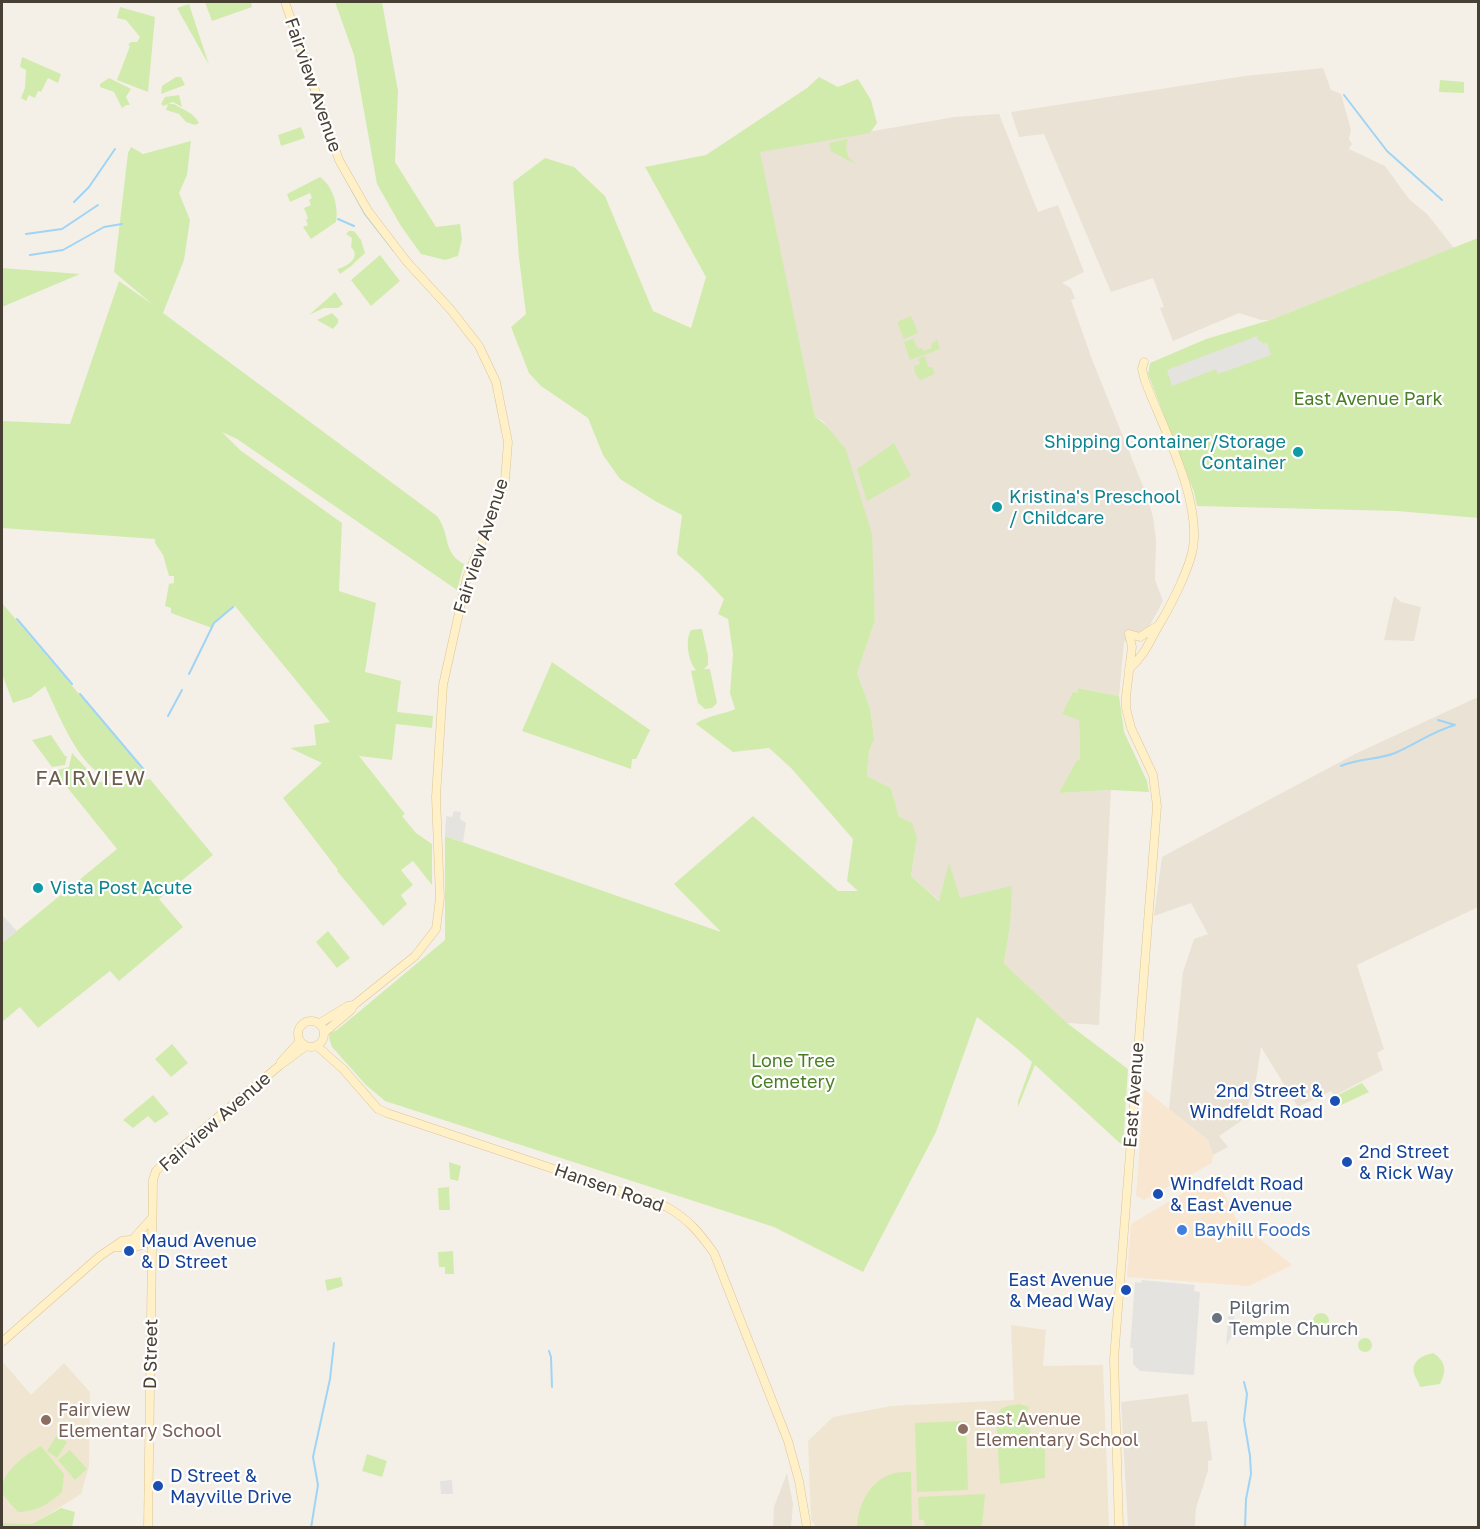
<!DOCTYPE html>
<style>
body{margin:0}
#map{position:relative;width:1480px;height:1529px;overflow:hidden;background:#f5f0e7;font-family:"Golos Text",sans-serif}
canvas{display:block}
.frame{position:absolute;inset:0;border:3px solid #484035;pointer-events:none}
</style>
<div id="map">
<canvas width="1480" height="1529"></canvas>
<div class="frame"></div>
</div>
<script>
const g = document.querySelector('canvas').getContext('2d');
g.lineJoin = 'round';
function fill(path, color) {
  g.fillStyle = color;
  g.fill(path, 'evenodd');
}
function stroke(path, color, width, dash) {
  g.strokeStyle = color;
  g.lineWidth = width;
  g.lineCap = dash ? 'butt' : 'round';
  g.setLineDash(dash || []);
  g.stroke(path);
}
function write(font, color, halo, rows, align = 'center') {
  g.font = font + ' "Golos Text",sans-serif';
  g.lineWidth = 4.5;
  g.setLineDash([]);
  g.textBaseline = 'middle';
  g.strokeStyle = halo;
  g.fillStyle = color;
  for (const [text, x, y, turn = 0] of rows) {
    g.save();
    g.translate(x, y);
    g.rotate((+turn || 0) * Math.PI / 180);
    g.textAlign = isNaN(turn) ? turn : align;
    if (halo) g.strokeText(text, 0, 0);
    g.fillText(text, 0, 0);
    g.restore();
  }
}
fill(new Path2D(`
 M 1323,68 L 1331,90 L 1341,94 L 1351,130 L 1349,139 L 1352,144 L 1349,149 L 1385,166 L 1409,199 L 1427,214 L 1454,248 L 1270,320 L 1261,320 L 1239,313 L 1173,341 L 1160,308 L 1164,307 L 1153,278 L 1111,292 L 1044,134 L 1019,137 L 1011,112 L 1245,76 Z
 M 999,114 L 1038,212 L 1058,205 L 1084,272 L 1062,283 L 1071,288 L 1075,299 L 1071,300 L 1093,362 L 1147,496 L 1153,517 L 1156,540 L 1155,580 L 1163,601 L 1149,627 L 1124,642 L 1119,696 L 1078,688 L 1080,759 L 1059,793 L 1111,790 L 1099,1025 L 1067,1023 L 1004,963 L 1010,926 L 959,899 L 949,865 L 940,901 L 911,876 L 917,838 L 899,817 L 891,788 L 867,776 L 869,751 L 874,740 L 873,728 L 870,708 L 857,673 L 875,621 L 874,603 L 845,447 L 834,437 L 823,421 L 815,417 L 759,151 L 954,117 Z
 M 1394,596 L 1401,602 L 1421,607 L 1414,641 L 1384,640 Z
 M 1478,697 L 1478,907 L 1357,965 L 1384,1049 L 1377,1053 L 1383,1070 L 1334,1096 L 1331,1091 L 1298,1107 L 1261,1047 L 1256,1080 L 1249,1102 L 1241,1121 L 1219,1136 L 1228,1147 L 1213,1155 L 1208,1140 L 1169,1109 L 1183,972 L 1194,939 L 1208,934 L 1191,903 L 1154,916 L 1162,857 L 1355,754 Z
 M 1188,1394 L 1192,1422 L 1207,1421 L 1212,1460 L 1208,1461 L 1208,1471 L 1196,1508 L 1195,1526 L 1193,1528 L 1128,1527 L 1121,1402 Z
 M 787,1473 L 793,1504 L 791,1527 L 773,1527 L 774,1507 Z`), '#e9e2d5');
fill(new Path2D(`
 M 1144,1089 L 1208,1140 L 1213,1155 L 1212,1163 L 1144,1200 L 1136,1196 Z
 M 1215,1174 L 1236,1219 L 1292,1265 L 1249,1286 L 1127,1277 L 1131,1224 Z`), '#f8e6d1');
fill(new Path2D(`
 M 1011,1325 L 1046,1330 L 1043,1366 L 1103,1365 L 1109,1527 L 816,1527 L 811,1520 L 808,1441 L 833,1417 L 891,1406 L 1014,1400 Z
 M 2,1361 L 31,1395 L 64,1363 L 90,1392 L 89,1466 L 81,1494 L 33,1524 L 2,1523 Z`), '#efe5d0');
fill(new Path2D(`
 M 205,2 L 251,2 L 252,7 L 212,21 Z
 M 335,2 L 382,2 L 398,91 L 395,162 L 436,227 L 460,224 L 462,239 L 458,256 L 445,260 L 421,254 L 401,226 L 377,184 L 354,55 Z
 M 189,4 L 209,65 L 177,8 Z
 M 120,7 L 155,17 L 148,92 L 117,80 L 130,46 L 128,45 L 131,42 L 137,42 L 140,37 L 126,20 L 117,18 Z
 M 22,57 L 61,74 L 58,83 L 48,78 L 41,92 L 38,91 L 35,98 L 29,95 L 26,101 L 21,98 L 25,88 L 26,70 L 20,67 Z
 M 176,77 L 181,77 L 185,85 L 161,94 L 162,86 Z
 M 819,77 L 838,87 L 858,79 L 871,100 L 877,123 L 870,133 L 760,152 L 815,417 C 828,424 834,437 845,447 L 872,534 L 875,621 L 857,673 L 870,708 L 873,728 L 874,740 L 869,751 L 867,776 L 891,788 L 899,817 L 912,823 L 917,838 L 911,876 L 939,901 L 949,863 L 960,898 L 1012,886 L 1010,926 L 1004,963 L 1067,1023 L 1128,1069 L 1123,1146 L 1035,1065 L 1018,1107 L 1018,1101 L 1032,1062 L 1015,1047 L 977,1017 L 936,1132 L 863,1272 L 774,1227 L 385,1101 L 366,1085 L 332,1047 L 329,1038 L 330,1033 L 337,1030 L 445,940 L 445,836 L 721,932 L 674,884 L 753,816 L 838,891 L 858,891 L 847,881 L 853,839 L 791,768 L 769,748 L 733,752 L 696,724 C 703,717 724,714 735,709 L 730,693 L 733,654 L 728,619 L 718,614 L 724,599 L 700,574 L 677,554 L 682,515 L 655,501 L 620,479 L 603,455 L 588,418 L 541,386 L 529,373 L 511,327 L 526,314 L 519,258 L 513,182 L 545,158 L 574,167 L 605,196 L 653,311 L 691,328 L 706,277 L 645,167 L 706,155 L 807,88 Z
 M 109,78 L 131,89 L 126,97 L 130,105 L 126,105 L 122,108 L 114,92 L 100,87 L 100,84 Z
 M 1440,80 L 1464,82 L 1464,93 L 1439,92 Z
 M 179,95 L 182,107 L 173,102 L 163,106 L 161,104 L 165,97 Z
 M 168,104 L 174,104 C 185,111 193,112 199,123 L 195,125 L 186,122 L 179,114 L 166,110 Z
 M 301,127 L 305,138 L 281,146 L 278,135 Z
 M 848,139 L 846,147 L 848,157 L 857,165 L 831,151 L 829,143 Z
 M 191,141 L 187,175 L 179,193 L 190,220 L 184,260 L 163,313 L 437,516 C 451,535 442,552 464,564 L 457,590 L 237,439 L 222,432 L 240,450 L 342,523 L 339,591 L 376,603 L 365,672 L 401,681 L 397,712 L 433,716 L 432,728 L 396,724 L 392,760 L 359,756 L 405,814 L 402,816 L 416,833 L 432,844 L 432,885 L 413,861 L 401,870 L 413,885 L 401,895 L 407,904 L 383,926 L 337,871 L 338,870 L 283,798 L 322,763 L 290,748 L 316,745 L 314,725 L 330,722 L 235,606 L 214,623 L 212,628 L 171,613 L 171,608 L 165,606 L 169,584 L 174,583 L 174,576 L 169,576 L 163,555 L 155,543 L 155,539 L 2,528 L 2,421 L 70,424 L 119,281 L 152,304 L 114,272 L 128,153 L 131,147 L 143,154 Z
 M 320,177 C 333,186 339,207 336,222 L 311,239 L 303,227 L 308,225 L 306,220 L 308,218 L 304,208 L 311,205 L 309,200 L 312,198 L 310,193 L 290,202 L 287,194 Z
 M 349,231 L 354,231 L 361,240 L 365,253 L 351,266 L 340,274 L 337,269 C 346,267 362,258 351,247 L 352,238 L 346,234 Z
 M 1478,238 L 1478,518 L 1397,511 L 1197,506 L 1194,492 L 1148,374 L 1150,363 L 1206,339 L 1270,320 Z
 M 380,255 L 400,281 L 371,306 L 351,280 Z
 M 2,268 L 80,274 L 2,307 Z
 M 335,292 L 343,304 L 338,308 L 324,308 L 309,315 Z
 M 332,313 L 338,319 L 338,323 L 333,329 L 317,320 Z
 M 911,316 L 918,333 L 904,339 L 897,322 Z
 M 913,339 L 918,349 L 922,348 L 923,351 L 932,348 L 931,344 L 937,340 L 940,349 L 910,360 L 904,342 Z
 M 925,356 L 928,367 L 932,367 L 935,374 L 920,380 L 915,373 L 914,366 L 920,364 L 918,359 Z
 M 894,443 L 911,476 L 867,501 L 857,469 Z
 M 2,603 L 145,772 L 146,775 C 133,776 118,779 104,775 C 79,767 56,709 45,686 L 31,697 L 13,703 L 2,674 Z
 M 699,629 L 702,629 L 708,656 L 708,665 L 704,669 L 710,669 L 717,703 L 712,708 L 705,709 L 698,703 L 691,671 L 696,670 C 688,661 685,640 691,630 Z
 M 552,662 L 650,730 L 636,759 L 632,759 L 631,769 L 522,731 Z
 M 1078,688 L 1119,696 L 1124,732 L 1147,781 L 1149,792 L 1111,790 L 1059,793 L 1076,762 L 1080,759 L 1079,720 L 1062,714 L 1073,692 L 1078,693 Z
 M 51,735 L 65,756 L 67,756 L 65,765 L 52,767 L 32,740 Z
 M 72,753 L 99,782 L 127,784 L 150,779 L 213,855 L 159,899 L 183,927 L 119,981 L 110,971 L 38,1028 L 20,1007 L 2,1022 L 2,943 L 117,849 L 54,771 L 69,767 Z
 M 328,931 L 350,958 L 337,968 L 316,942 Z
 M 172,1044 L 188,1063 L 171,1077 L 155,1059 Z
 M 1362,1083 L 1369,1092 L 1337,1107 L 1334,1097 Z
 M 153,1095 L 169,1114 L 155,1123 L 148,1116 L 133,1128 L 123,1120 Z
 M 449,1162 L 461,1166 L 458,1181 L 450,1179 Z
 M 449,1187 L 450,1210 L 439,1210 L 438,1188 Z
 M 453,1251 L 454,1274 L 445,1274 L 445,1267 L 439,1267 L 438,1252 Z
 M 341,1277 L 343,1286 L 327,1291 L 325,1280 Z
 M1313 1321a8 8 0 1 1 16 0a8 8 0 1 1-16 0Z
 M1358 1345a7 7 0 1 1 14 0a7 7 0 1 1-14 0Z
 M 1433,1353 C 1446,1361 1447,1371 1440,1384 L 1420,1387 C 1419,1382 1415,1378 1414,1373 C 1411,1361 1423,1355 1433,1353 Z
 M 1020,1404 L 1029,1407 L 1026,1415 L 1031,1434 L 1045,1434 L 1045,1478 L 1000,1484 L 996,1417 C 1001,1405 1008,1406 1020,1404 Z
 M 966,1421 L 968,1490 L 917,1492 L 915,1423 Z
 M 57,1435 L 67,1442 L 57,1458 L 47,1451 Z
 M 41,1446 L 64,1474 L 62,1492 C 48,1505 37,1511 18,1512 C 13,1506 5,1499 2,1492 C 0,1472 27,1454 41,1446 Z
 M 70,1450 L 87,1469 L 75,1480 L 58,1460 Z
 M 367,1454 L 387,1461 L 382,1477 L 362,1471 Z
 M 911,1472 L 912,1527 L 857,1527 C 858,1506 869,1481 892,1474 C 898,1472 905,1472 911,1472 Z
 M 985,1494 L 982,1526 L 925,1527 L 924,1520 L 919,1520 L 918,1497 Z
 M 61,1508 L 75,1512 L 72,1527 L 2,1527 L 2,1523 L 32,1524 Z`), '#d1ebad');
fill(new Path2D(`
 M 1257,336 L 1258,340 L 1263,343 L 1267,343 L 1271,355 L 1218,374 L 1216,369 L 1172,386 L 1167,370 Z
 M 454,811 L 461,812 L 460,819 L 466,823 L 463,842 L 445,836 L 446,816 L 452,817 Z
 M 2,915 L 17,931 L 2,943 Z
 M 1142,1280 L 1195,1285 L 1194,1291 L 1200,1292 L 1194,1375 L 1140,1371 L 1133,1364 L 1133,1348 L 1130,1348 L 1135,1282 L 1141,1283 Z
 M 1230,1297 L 1235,1309 L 1233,1334 L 1226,1346 Z
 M 452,1480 L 453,1494 L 441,1494 L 440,1481 Z`), '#e5e3df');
stroke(new Path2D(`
 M 297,50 L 332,152
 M 1344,95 L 1387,151 L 1442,200
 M 340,168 L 365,214 L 394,251
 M 74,202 L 89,187 L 115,149
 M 338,219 L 354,226
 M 26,234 L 62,229 L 98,205
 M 30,255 L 63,250 L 104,227 L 122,224
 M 17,619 L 72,684
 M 189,674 L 214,623 L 233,607
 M 80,694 L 145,771
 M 168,716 L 182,690
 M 1341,766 C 1358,758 1378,760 1395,753 C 1416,744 1433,731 1455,725 L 1438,720
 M 549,1351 L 551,1357 L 552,1387
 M 1244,1382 L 1247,1394 L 1244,1420 L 1250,1456 L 1251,1474 L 1246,1499 L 1245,1528
 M 311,1528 L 318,1485 L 313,1457 L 330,1379 L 334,1343`), '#a0d4f5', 2);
const secondary = new Path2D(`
 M 285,2 L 339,160 L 368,211 L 407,262 L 451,310 L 479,346 L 496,382 L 508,442 L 505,480 L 497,505 L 467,577 L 443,685 L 436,797 L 440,898 L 436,929 L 415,956 L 354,1005 L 351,1010 L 325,1032
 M 1129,669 C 1147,653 1150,639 1162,620 C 1172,603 1190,567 1193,548 C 1201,498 1163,428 1145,381 L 1142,369 L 1144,362
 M298 1034a13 13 0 1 1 26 0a13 13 0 1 1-26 0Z
 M 320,1023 L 348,1006 L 354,1005
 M 317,1046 L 343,1069 L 378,1109 L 387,1113 L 667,1207 C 689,1220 699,1232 714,1253 L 788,1441 L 799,1481 L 807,1528
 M 281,1062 L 300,1041
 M 134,1238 L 152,1218
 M 116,1247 C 130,1249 142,1248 152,1239
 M 2,1342 L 100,1256 L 122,1241 L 144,1238 L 152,1239
 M 148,1528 L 153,1180 L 156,1171 L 180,1149 L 279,1066 L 306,1046
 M 1119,1528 L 1114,1359 L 1157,806 L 1153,775 L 1131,728 L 1126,708 L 1126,696 L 1132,647 L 1129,634 L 1140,637 L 1159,625`);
stroke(secondary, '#dbc696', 9);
stroke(secondary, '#fff0c7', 8);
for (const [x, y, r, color] of [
 [1298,452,6,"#0f9aa8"],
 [997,507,6,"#0f9aa8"],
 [38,888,6,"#0f9aa8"],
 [1335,1101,6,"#1a4fb4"],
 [1347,1162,6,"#1a4fb4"],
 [1158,1194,6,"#1a4fb4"],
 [1182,1230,6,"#3f7fe0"],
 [129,1251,6,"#1a4fb4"],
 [1126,1290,6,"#1a4fb4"],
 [1217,1318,6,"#6b7280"],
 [46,1420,6,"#8d6e63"],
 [963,1429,6,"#8d6e63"],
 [158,1486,6,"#1a4fb4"]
]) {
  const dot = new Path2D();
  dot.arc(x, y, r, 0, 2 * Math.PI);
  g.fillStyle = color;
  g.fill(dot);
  stroke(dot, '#fff', 2);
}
write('18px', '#484035', '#fff', [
 ["Fairview Avenue",313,85,71],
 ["Fairview Avenue",481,546,-72],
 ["East Avenue",1134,1095,-86],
 ["Fairview Avenue",215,1122,-41],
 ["Hansen Road",609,1188,19],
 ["D Street",151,1354,-89]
]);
write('18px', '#497e24', '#fff', [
 ["East Avenue Park",1368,399],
 ["Lone Tree",793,1061],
 ["Cemetery",793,1082]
]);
write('18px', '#0d838f', '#fff', [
 ["Shipping Container/Storage",1286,442,"right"],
 ["Container",1286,463,"right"],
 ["Kristina's Preschool",1009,497],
 ["/ Childcare",1009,518],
 ["Vista Post Acute",50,888]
], 'left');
write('18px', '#164399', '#fff', [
 ["2nd Street &",1323,1091,"right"],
 ["Windfeldt Road",1323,1112,"right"],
 ["2nd Street",1359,1152],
 ["& Rick Way",1359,1173],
 ["Windfeldt Road",1170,1184],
 ["& East Avenue",1170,1205],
 ["Maud Avenue",141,1241],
 ["& D Street",141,1262],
 ["East Avenue",1114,1280,"right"],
 ["& Mead Way",1114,1301,"right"],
 ["D Street &",170,1476],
 ["Mayville Drive",170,1497]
], 'left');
write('18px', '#366cbe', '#fff', [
 ["Bayhill Foods",1194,1230]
], 'left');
write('18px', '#5b616d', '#fff', [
 ["Pilgrim",1229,1308],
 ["Temple Church",1229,1329]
], 'left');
write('18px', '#785e54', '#fff', [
 ["Fairview",58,1410],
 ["Elementary School",58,1431],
 ["East Avenue",975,1419],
 ["Elementary School",975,1440]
], 'left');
g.letterSpacing = '1.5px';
write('21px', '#6c5e4c', '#fff', [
 ["FAIRVIEW",91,778]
]);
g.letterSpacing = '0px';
</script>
